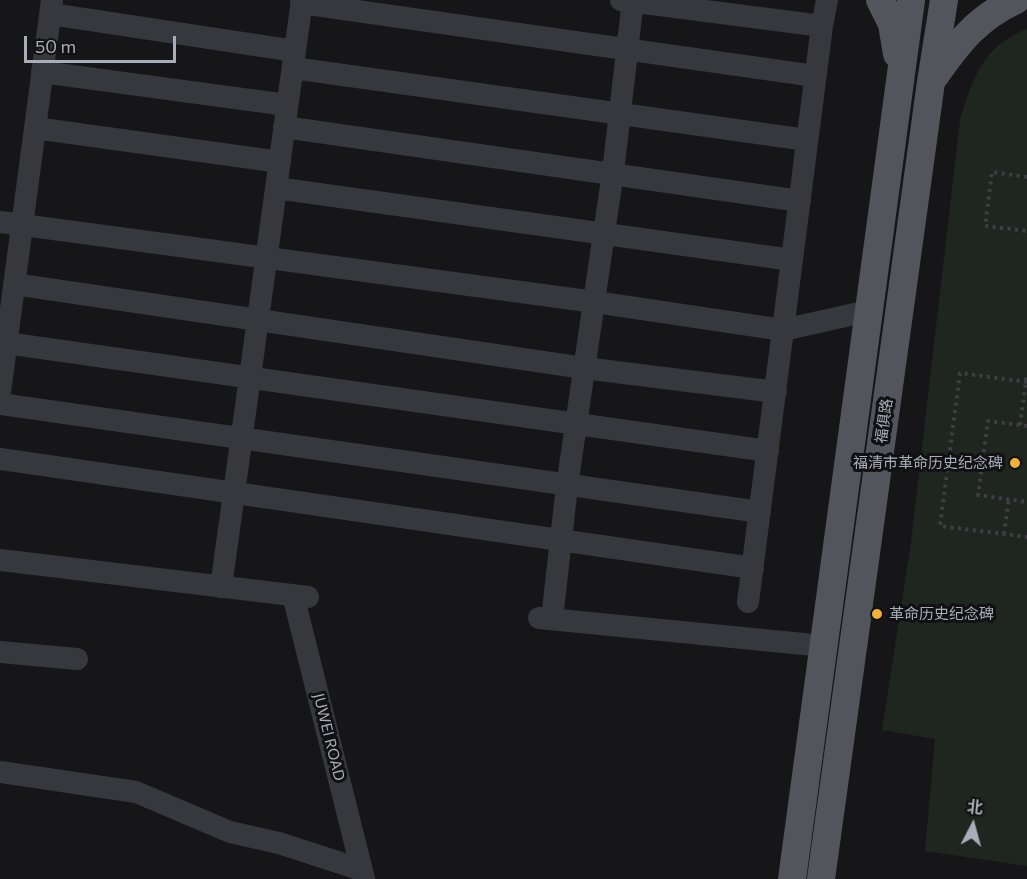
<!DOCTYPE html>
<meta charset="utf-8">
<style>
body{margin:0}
#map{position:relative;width:1027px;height:879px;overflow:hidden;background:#161618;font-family:Commissioner,"Noto Sans SC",sans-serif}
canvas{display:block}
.north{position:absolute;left:943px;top:795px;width:60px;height:60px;-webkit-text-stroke:4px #111113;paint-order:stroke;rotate:6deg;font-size:16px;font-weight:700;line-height:24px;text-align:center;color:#a8adb8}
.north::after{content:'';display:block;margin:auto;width:21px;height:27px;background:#a8adb8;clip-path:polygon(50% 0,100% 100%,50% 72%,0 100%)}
.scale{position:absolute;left:24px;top:36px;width:152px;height:27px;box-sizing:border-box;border:3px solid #a8adb8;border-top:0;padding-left:8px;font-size:18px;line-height:21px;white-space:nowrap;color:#a8adb8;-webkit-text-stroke:4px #111113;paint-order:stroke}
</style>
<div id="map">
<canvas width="1027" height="879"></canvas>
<div class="north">北</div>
<div class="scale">50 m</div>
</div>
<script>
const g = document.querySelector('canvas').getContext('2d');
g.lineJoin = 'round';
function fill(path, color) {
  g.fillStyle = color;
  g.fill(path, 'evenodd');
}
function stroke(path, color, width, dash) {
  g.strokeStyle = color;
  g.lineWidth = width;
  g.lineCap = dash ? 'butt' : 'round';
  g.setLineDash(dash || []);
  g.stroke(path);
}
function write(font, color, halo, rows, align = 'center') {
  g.font = font + ' Commissioner,"Noto Sans SC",sans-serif';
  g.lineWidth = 6;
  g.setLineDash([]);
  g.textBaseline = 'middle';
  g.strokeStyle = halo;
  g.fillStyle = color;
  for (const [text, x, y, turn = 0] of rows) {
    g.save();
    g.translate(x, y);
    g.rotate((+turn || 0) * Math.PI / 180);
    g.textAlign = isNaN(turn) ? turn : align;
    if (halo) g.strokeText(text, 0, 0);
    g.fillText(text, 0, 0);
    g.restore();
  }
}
fill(new Path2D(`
 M 1027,29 L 1027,866 L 925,851 L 935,739 L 882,730 L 911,542 L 960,120 C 973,77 983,46 1027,29 Z`), '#1e261f');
stroke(new Path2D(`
 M 1027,177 L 992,172 L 985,226 L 1027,231
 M 1027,382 L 960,373 L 940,526 L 1027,537
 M 1020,425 L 1027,373
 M 1027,426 L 988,421 L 978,495 L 1027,502
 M 949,456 L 983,460
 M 1004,534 L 1009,499`), '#3d3f44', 4, [3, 4.5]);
stroke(new Path2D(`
 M 621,0 L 822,26 L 748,602
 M 301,3 L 815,76
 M 51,14 L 295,51
 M 822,26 L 827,0
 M 293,68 L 807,140
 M 42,72 L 287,105
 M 284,127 L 800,201
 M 35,128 L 280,162
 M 276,188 L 792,260
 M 0,222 L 595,302 L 783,330 L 868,311
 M 14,284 L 584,368 L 776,392
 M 6,343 L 768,451
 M 0,392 L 52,0
 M 0,404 L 760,512
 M 0,459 L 753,568
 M 0,560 L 308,597
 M 221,587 L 302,0
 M 293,595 L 364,879
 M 539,618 L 824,646
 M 552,619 L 567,486 L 613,172 L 633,0
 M 0,652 L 77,659
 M 0,772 L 136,792 L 230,832 L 279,843 L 362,870`), '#37383d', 22);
stroke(new Path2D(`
 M 880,0 L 892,24 L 897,54
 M 935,76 C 959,42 977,18 1016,0
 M 792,879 L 911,0
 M 821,879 L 931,82 L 944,0`), '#53555c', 28);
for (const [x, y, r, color] of [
 [1015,463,6,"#f2b134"],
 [877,614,6,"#f2b134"]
]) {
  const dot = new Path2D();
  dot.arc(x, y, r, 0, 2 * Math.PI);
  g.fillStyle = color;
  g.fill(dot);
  stroke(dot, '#111113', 2);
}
write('15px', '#a8adb8', '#111113', [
 ["福俱路",884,421,-82],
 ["JUWEI ROAD",329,737,76]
]);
write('15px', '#a8adb8', '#111113', [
 ["福清市革命历史纪念碑",1003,463],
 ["革命历史纪念碑",889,614,"left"]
], 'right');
</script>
